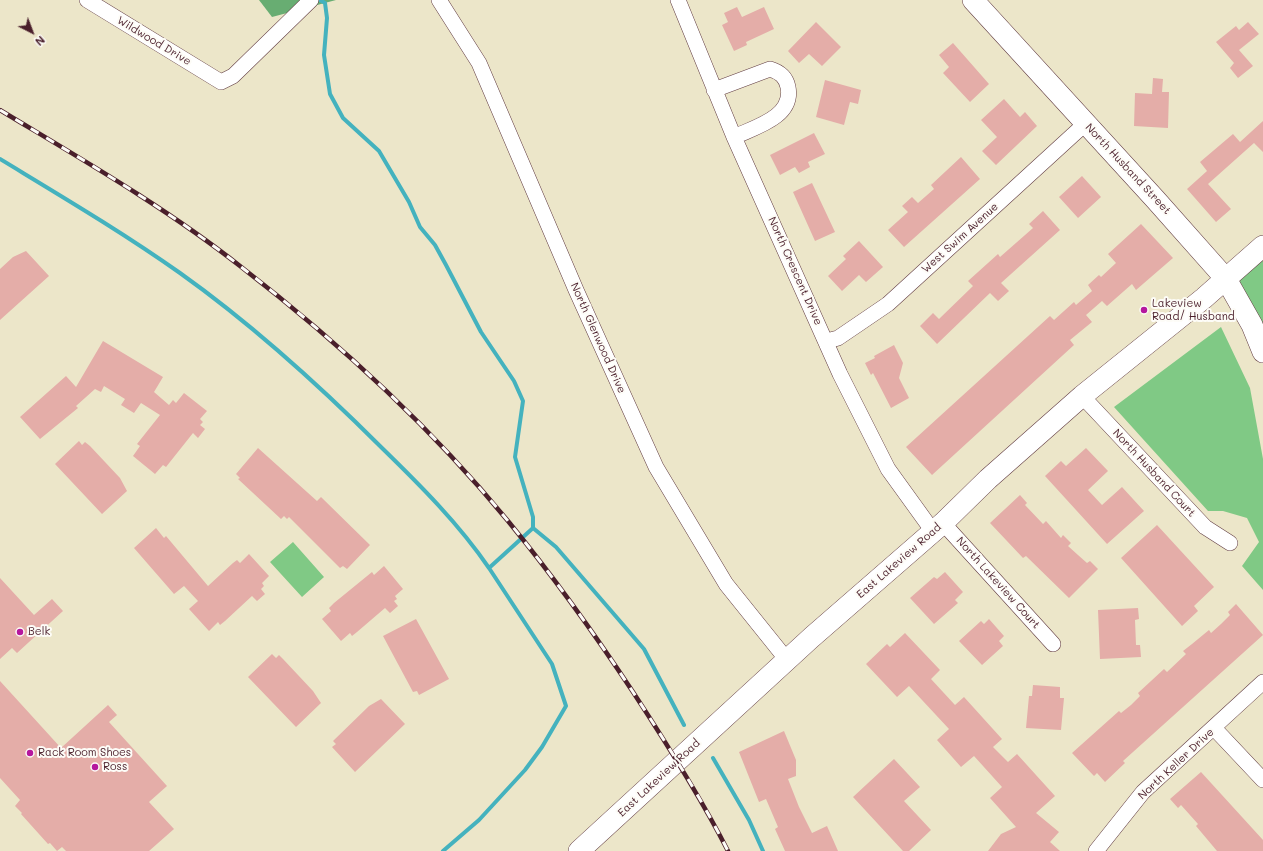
<!DOCTYPE html>
<style>
body{margin:0}
#map{position:relative;width:1263px;height:851px;overflow:hidden;background:#ece6c9;font-family:Mali,sans-serif}
canvas{display:block}
.north{position:absolute;left:12px;top:12px;width:40px;height:40px;-webkit-text-stroke:3px #fdfcf7;paint-order:stroke;rotate:138deg;font-size:11px;font-weight:700;line-height:16px;text-align:center;color:#4a1f2b}
.north::after{content:'';display:block;margin:auto;width:14px;height:18px;background:#4a1f2b;clip-path:polygon(50% 0,100% 100%,50% 72%,0 100%)}
</style>
<div id="map">
<canvas width="1263" height="851"></canvas>
<div class="north">N</div>
</div>
<script>
const g = document.querySelector('canvas').getContext('2d');
g.lineJoin = 'round';
function fill(path, color) {
  g.fillStyle = color;
  g.fill(path, 'evenodd');
}
function stroke(path, color, width, dash) {
  g.strokeStyle = color;
  g.lineWidth = width;
  g.lineCap = dash ? 'butt' : 'round';
  g.setLineDash(dash || []);
  g.stroke(path);
}
function write(font, color, halo, rows, align = 'center') {
  g.font = font + ' Mali,sans-serif';
  g.lineWidth = 4;
  g.setLineDash([]);
  g.textBaseline = 'middle';
  g.strokeStyle = halo;
  g.fillStyle = color;
  for (const [text, x, y, turn = 0] of rows) {
    g.save();
    g.translate(x, y);
    g.rotate((+turn || 0) * Math.PI / 180);
    g.textAlign = isNaN(turn) ? turn : align;
    if (halo) g.strokeText(text, 0, 0);
    g.fillText(text, 0, 0);
    g.restore();
  }
}
fill(new Path2D(`
 M 1263,248 L 1263,350 L 1228,280 Z
 M 1221,327 L 1250,388 L 1263,459 L 1263,590 L 1242,566 L 1259,542 L 1247,518 L 1223,511 L 1208,511 L 1114,407 Z
 M 293,542 L 324,577 L 302,597 L 270,562 Z`), '#80c985');
fill(new Path2D(`
 M 259,0 L 336,0 L 272,17 Z`), '#68ad72');
stroke(new Path2D(`
 M 320,0 L 325,3 L 327,18 L 324,55 L 330,94 L 343,118 L 379,151 L 409,202 L 420,227 L 435,245 L 446,265 L 481,332 L 514,381 L 523,401 L 515,457 L 533,517 L 533,528 L 556,547 L 644,649 L 684,725
 M 0,159 C 61,196 122,232 180,273 C 253,325 319,385 382,448 C 420,485 459,524 489,568
 M 713,758 L 749,820 L 763,851
 M 443,851 L 479,820 L 525,770 L 542,747 L 566,706 L 552,664 L 489,568 L 533,528`), '#44b2be', 4);
fill(new Path2D(`
 M 737,7 L 742,17 L 764,7 L 774,29 L 746,42 L 747,45 L 734,51 L 722,25 L 728,22 L 724,13 Z
 M 816,22 L 841,47 L 822,66 L 809,54 L 799,63 L 788,51 Z
 M 1248,22 L 1259,34 L 1239,50 L 1253,66 L 1238,78 L 1230,68 L 1234,63 L 1216,42 L 1236,26 L 1239,30 Z
 M 953,43 L 989,84 L 970,102 L 943,73 L 949,67 L 939,55 Z
 M 1153,78 L 1163,79 L 1162,92 L 1169,92 L 1168,128 L 1134,126 L 1135,93 L 1152,94 Z
 M 825,80 L 861,90 L 858,104 L 850,102 L 844,125 L 816,117 Z
 M 1004,99 L 1020,117 L 1025,112 L 1037,126 L 996,165 L 982,151 L 997,137 L 981,120 Z
 M 1263,121 L 1263,152 L 1254,143 L 1208,184 L 1231,209 L 1216,222 L 1187,189 L 1207,171 L 1200,162 L 1233,134 L 1240,142 Z
 M 814,133 L 825,154 L 808,162 L 810,167 L 799,173 L 795,167 L 780,175 L 770,155 Z
 M 961,157 L 980,179 L 904,247 L 888,230 L 908,212 L 902,206 L 912,197 L 918,203 L 934,189 L 931,185 Z
 M 1082,176 L 1101,197 L 1078,218 L 1059,197 Z
 M 812,183 L 835,232 L 815,241 L 793,192 Z
 M 1043,211 L 1060,230 L 1001,283 L 1009,291 L 998,301 L 990,293 L 937,344 L 920,326 L 933,313 L 939,319 L 973,286 L 968,281 L 998,254 L 1000,257 L 1033,228 L 1029,224 Z
 M 1141,224 L 1173,258 L 1136,290 L 1132,284 L 1107,306 L 1102,301 L 1086,315 L 1092,322 L 1070,340 L 1074,345 L 932,475 L 906,447 L 1050,316 L 1054,320 L 1074,302 L 1076,305 L 1092,291 L 1088,285 L 1099,275 L 1101,277 L 1116,263 L 1108,254 Z
 M 859,241 L 883,267 L 866,282 L 859,275 L 842,291 L 828,276 L 846,259 L 843,256 Z
 M 26,251 L 49,276 L 0,320 L 0,269 L 13,257 Z
 M 103,341 L 163,377 L 154,392 L 169,405 L 173,400 L 176,403 L 184,393 L 207,411 L 200,419 L 203,422 L 200,425 L 205,429 L 198,438 L 193,433 L 166,467 L 163,465 L 155,474 L 133,456 L 140,446 L 137,444 L 160,415 L 141,403 L 134,413 L 121,405 L 125,399 L 104,386 L 101,392 L 95,389 L 76,406 L 78,408 L 40,439 L 20,417 L 66,376 L 76,387 Z
 M 894,345 L 903,363 L 899,378 L 909,398 L 891,408 L 873,373 L 871,375 L 865,363 L 875,358 L 874,356 Z
 M 79,441 L 82,445 L 85,442 L 90,446 L 120,478 L 127,491 L 102,514 L 55,464 Z
 M 258,448 L 317,501 L 321,497 L 370,545 L 347,569 L 343,566 L 340,568 L 289,517 L 287,519 L 284,516 L 281,519 L 238,479 L 240,478 L 236,474 Z
 M 1086,448 L 1108,471 L 1088,490 L 1102,505 L 1122,487 L 1144,511 L 1107,544 L 1045,476 L 1061,461 L 1066,466 Z
 M 1020,495 L 1027,503 L 1025,505 L 1043,524 L 1046,521 L 1061,538 L 1063,535 L 1071,543 L 1068,546 L 1078,555 L 1087,563 L 1090,561 L 1098,569 L 1069,598 L 1026,556 L 1023,558 L 990,523 Z
 M 1157,525 L 1214,587 L 1194,606 L 1198,611 L 1182,626 L 1121,558 Z
 M 156,528 L 164,538 L 166,536 L 208,586 L 233,563 L 237,560 L 240,563 L 249,554 L 269,576 L 262,583 L 264,586 L 261,589 L 265,594 L 257,601 L 252,596 L 225,621 L 220,625 L 218,622 L 209,631 L 189,609 L 198,601 L 184,586 L 174,594 L 134,548 Z
 M 384,566 L 403,589 L 395,596 L 397,599 L 394,601 L 398,606 L 390,613 L 385,608 L 357,632 L 352,636 L 350,633 L 341,641 L 322,619 L 331,611 L 329,608 L 334,603 L 372,572 L 374,575 Z
 M 945,572 L 963,592 L 955,600 L 958,603 L 934,624 L 910,598 L 934,577 L 937,579 Z
 M 0,578 L 34,615 L 52,599 L 63,611 L 17,653 L 12,648 L 0,659 Z
 M 1236,604 L 1263,635 L 1123,761 L 1125,763 L 1105,782 L 1097,773 L 1094,776 L 1072,753 L 1119,711 L 1121,713 L 1131,705 L 1140,696 L 1138,693 L 1164,669 L 1167,672 L 1186,654 L 1183,651 L 1192,644 L 1209,630 L 1211,633 L 1221,624 L 1230,615 L 1228,612 Z
 M 1138,608 L 1139,619 L 1135,620 L 1136,645 L 1140,645 L 1141,657 L 1100,659 L 1098,610 Z
 M 416,619 L 449,679 L 419,695 L 417,691 L 413,692 L 383,636 Z
 M 989,619 L 1004,636 L 999,641 L 1003,646 L 982,665 L 959,641 L 981,621 L 984,624 Z
 M 905,633 L 940,670 L 931,679 L 955,705 L 964,697 L 1002,739 L 993,747 L 1008,762 L 1017,754 L 1055,796 L 1036,813 L 1059,832 L 1050,842 L 1060,851 L 988,851 L 1001,834 L 1016,827 L 990,798 L 1002,787 L 974,756 L 961,767 L 937,740 L 949,729 L 909,686 L 897,697 L 866,664 L 887,644 L 890,647 Z
 M 272,654 L 276,658 L 279,655 L 283,659 L 313,691 L 321,703 L 296,727 L 248,677 Z
 M 0,681 L 61,748 L 108,705 L 117,715 L 109,722 L 167,786 L 149,802 L 174,829 L 149,851 L 66,851 L 62,847 L 57,851 L 50,843 L 48,844 L 21,814 L 22,813 L 15,806 L 20,800 L 0,778 Z
 M 1033,685 L 1060,687 L 1060,698 L 1064,698 L 1061,730 L 1026,728 L 1029,696 L 1032,696 Z
 M 381,699 L 405,724 L 355,772 L 332,747 L 336,744 L 333,741 L 369,706 Z
 M 784,731 L 796,760 L 796,776 L 788,779 L 799,807 L 812,833 L 827,826 L 838,851 L 785,851 L 775,829 L 778,827 L 766,799 L 759,802 L 739,752 Z
 M 894,759 L 920,787 L 904,801 L 931,830 L 909,851 L 903,851 L 853,797 Z
 M 1201,772 L 1263,840 L 1263,851 L 1217,851 L 1196,826 L 1198,824 L 1181,805 L 1178,808 L 1170,799 Z`), '#e4ada8');
const street = new Path2D(`
 M 87,0 L 221,82 L 233,76 L 311,0
 M 439,0 L 479,63 L 576,290 L 656,467 L 726,584 L 787,660
 M 678,0 L 734,137 L 840,374 L 888,469 L 932,530
 M 714,90 L 770,69 C 780,72 786,77 788,87 C 794,117 755,127 734,137
 M 827,341 L 838,338 L 888,304 L 1086,123
 M 1082,396 L 1205,527 L 1230,543
 M 943,523 L 1053,644
 M 1214,728 L 1263,780
 M 1096,851 L 1143,792 L 1263,682`);
const secondary = new Path2D(`
 M 973,0 L 1155,199 L 1226,279 L 1252,325 L 1263,352
 M 579,851 L 812,637 L 943,523 L 988,479 L 1082,396 L 1204,298 L 1263,246`);
stroke(street, '#623d43', 16);
stroke(secondary, '#623d43', 22);
stroke(street, '#fff', 15);
stroke(secondary, '#fff', 21);
const rail = new Path2D(`
 M 0,110 C 81,159 165,207 240,266 C 337,341 430,426 508,521 C 553,576 594,633 633,692 C 667,744 700,796 728,851`);
stroke(rail, '#4a1f2b', 4.5);
stroke(rail, '#fdfcf7', 3, [9]);
for (const [x, y, r, color] of [
 [1144,310,4,"#b5179e"],
 [20,632,4,"#b5179e"],
 [30,753,4,"#b5179e"],
 [95,767,4,"#b5179e"]
]) {
  const dot = new Path2D();
  dot.arc(x, y, r, 0, 2 * Math.PI);
  g.fillStyle = color;
  g.fill(dot);
  stroke(dot, '#fdfcf7', 1.5);
}
write('11px', '#4a1f2b', '#fdfcf7', [
 ["Wildwood Drive",154,41,31],
 ["North Husband Street",1128,169,47],
 ["West Swim Avenue",960,238,-42],
 ["North Crescent Drive",795,271,66],
 ["North Glenwood Drive",598,338,66],
 ["North Husband Court",1154,473,47],
 ["East Lakeview Road",899,561,-41],
 ["North Lakeview Court",998,583,48],
 ["North Keller Drive",1176,764,-43],
 ["East Lakeview Road",659,778,-43]
]);
write('11px', '#4a1f2b', '#fdfcf7', [
 ["Lakeview",1152,304],
 ["Road/ Husband",1152,317],
 ["Belk",28,632],
 ["Rack Room Shoes",38,753],
 ["Ross",103,767]
], 'left');
</script>
